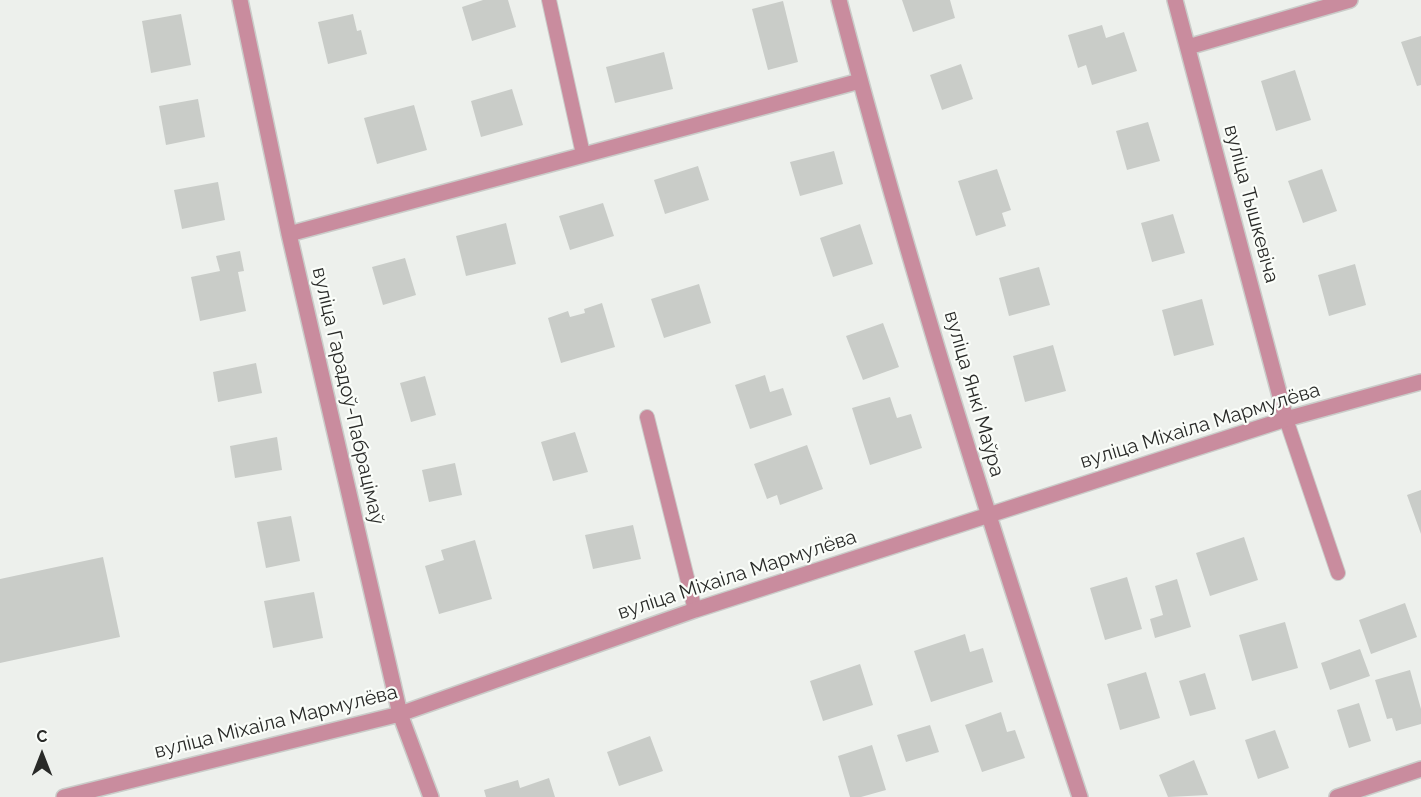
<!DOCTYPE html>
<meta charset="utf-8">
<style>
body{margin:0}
#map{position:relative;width:1421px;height:797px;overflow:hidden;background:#edf0ec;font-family:Raleway,sans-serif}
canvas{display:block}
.north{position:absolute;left:12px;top:725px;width:60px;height:60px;-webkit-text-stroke:4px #fafdf9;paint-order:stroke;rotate:0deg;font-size:16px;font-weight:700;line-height:24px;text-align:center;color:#292a28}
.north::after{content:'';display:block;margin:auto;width:21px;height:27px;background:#292a28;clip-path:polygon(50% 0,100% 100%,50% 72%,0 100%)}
</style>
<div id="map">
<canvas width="1421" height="797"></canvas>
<div class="north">С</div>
</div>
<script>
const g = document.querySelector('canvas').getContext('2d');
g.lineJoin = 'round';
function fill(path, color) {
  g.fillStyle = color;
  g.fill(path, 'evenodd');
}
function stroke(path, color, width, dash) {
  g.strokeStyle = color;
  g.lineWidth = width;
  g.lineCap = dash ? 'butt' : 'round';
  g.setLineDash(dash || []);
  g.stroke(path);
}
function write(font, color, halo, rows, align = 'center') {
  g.font = font + ' Raleway,sans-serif';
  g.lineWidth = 4.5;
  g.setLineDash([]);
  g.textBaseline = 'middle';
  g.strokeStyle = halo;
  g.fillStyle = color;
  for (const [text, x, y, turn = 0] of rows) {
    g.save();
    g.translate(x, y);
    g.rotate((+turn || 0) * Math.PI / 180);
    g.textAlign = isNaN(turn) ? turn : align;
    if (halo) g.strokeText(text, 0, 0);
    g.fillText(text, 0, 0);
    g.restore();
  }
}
fill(new Path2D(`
 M 483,0 L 508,0 L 516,27 L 472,41 L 462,7 Z
 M 902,0 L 950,0 L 955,18 L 913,32 Z
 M 783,1 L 798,62 L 768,70 L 752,9 Z
 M 181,14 L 191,65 L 151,73 L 142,21 Z
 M 353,14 L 357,31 L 361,30 L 367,54 L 328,64 L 318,22 Z
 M 1102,25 L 1106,38 L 1124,32 L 1137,71 L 1092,85 L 1086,65 L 1078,68 L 1068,35 Z
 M 1421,36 L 1421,85 L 1417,86 L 1401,42 Z
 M 664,52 L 673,89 L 615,103 L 606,67 Z
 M 961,64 L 973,99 L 942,110 L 930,75 Z
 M 1295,70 L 1311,120 L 1276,131 L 1261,81 Z
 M 512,89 L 523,125 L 481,137 L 471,101 Z
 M 198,99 L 205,137 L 166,145 L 159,106 Z
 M 414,105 L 427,150 L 377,164 L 364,118 Z
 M 1148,122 L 1160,161 L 1127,170 L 1116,131 Z
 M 834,151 L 843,184 L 800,196 L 790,162 Z
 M 698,166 L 709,200 L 665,214 L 654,180 Z
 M 997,169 L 1011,210 L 1002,213 L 1006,226 L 976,236 L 958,181 Z
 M 1322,169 L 1337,211 L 1303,223 L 1288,181 Z
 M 218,182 L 225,220 L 182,229 L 174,190 Z
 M 603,203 L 614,236 L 570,250 L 559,216 Z
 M 1173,214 L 1185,253 L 1152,262 L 1141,223 Z
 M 506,223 L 516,264 L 466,276 L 456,236 Z
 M 860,224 L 873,264 L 833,277 L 820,238 Z
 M 240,251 L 244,271 L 238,272 L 246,311 L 200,321 L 191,277 L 220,271 L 216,256 Z
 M 405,258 L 416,295 L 383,305 L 372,267 Z
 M 1355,264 L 1366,305 L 1329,316 L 1318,275 Z
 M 1039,267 L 1050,305 L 1009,316 L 999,278 Z
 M 699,284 L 711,323 L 664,338 L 651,299 Z
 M 1202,299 L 1214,345 L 1174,356 L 1162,310 Z
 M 602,303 L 615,347 L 561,363 L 548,318 L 568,311 L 570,317 L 585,313 L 584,309 Z
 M 883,323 L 899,367 L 863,380 L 846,336 Z
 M 1053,345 L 1066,391 L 1025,402 L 1013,356 Z
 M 256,363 L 262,393 L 218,402 L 213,372 Z
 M 765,375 L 770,392 L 783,388 L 792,415 L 750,429 L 735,385 Z
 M 425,376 L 436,415 L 411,422 L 400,383 Z
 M 890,397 L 897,418 L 911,414 L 922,448 L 870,465 L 852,408 Z
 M 575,432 L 588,472 L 553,481 L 541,442 Z
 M 277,437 L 282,470 L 235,478 L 230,446 Z
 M 807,445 L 823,489 L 780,505 L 777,495 L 767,499 L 754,464 Z
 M 455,463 L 462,495 L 429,502 L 422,470 Z
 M 1421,490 L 1421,534 L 1407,495 Z
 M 291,516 L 300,561 L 266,568 L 257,522 Z
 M 633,525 L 641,559 L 593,569 L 585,535 Z
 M 1244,537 L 1258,580 L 1210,596 L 1196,553 Z
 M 475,540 L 492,599 L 439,614 L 425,566 L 444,560 L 441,550 Z
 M 103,557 L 120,637 L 0,663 L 0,579 Z
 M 1127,577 L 1142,629 L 1105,640 L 1090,588 Z
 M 1177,579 L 1191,627 L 1155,638 L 1150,619 L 1163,615 L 1155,586 Z
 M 314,592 L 323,638 L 273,648 L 264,601 Z
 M 1405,603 L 1417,637 L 1371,654 L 1359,620 Z
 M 1285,622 L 1298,668 L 1252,681 L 1239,635 Z
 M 965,634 L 970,652 L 983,648 L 993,682 L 931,702 L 914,651 Z
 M 1360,649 L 1370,676 L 1330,690 L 1321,663 Z
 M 860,664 L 873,705 L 823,721 L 810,681 Z
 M 1410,670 L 1421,709 L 1421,724 L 1396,731 L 1392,718 L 1387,719 L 1375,680 Z
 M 1146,672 L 1160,718 L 1120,730 L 1107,684 Z
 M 1205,673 L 1216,709 L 1190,716 L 1179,681 Z
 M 1359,703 L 1371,741 L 1349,748 L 1337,710 Z
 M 1001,712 L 1007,732 L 1015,730 L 1025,758 L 982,772 L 965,725 Z
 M 930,725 L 939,752 L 906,762 L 897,735 Z
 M 1275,730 L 1289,768 L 1258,779 L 1245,740 Z
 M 650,736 L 663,771 L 619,786 L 607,752 Z
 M 872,745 L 886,790 L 861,797 L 850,797 L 838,756 Z
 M 1194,760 L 1208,795 L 1168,797 L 1159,775 Z
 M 549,778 L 555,797 L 486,797 L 484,790 L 518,780 L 520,788 Z`), '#c9ccc8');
const lane = new Path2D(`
 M 549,0 L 583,154
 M 647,417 L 695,610
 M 1286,419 L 1338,573`);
const street = new Path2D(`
 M 240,0 L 289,234 L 400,714 L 431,797
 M 839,0 C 909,269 993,533 1080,797
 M 1175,0 L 1286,419
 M 1188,47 L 1350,0
 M 289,234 L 860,81
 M 64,797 L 400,714 L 695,610 L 1286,419 L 1421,382
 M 1337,797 L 1421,769`);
stroke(lane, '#caccc9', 16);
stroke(street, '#caccc9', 18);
stroke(lane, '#c98c9e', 14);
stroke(street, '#c98c9e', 15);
write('20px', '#292a28', '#fafdf9', [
 ["вуліца Тышкевіча",1251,204,75],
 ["вуліца Янкі Маўра",974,394,74],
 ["вуліца Гарадоў-Пабрацімаў",348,396,77],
 ["вуліца Міхаіла Мармулёва",1200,426,-17],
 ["вуліца Міхаіла Мармулёва",737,575,-18],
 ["вуліца Міхаіла Мармулёва",276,722,-14]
]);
</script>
